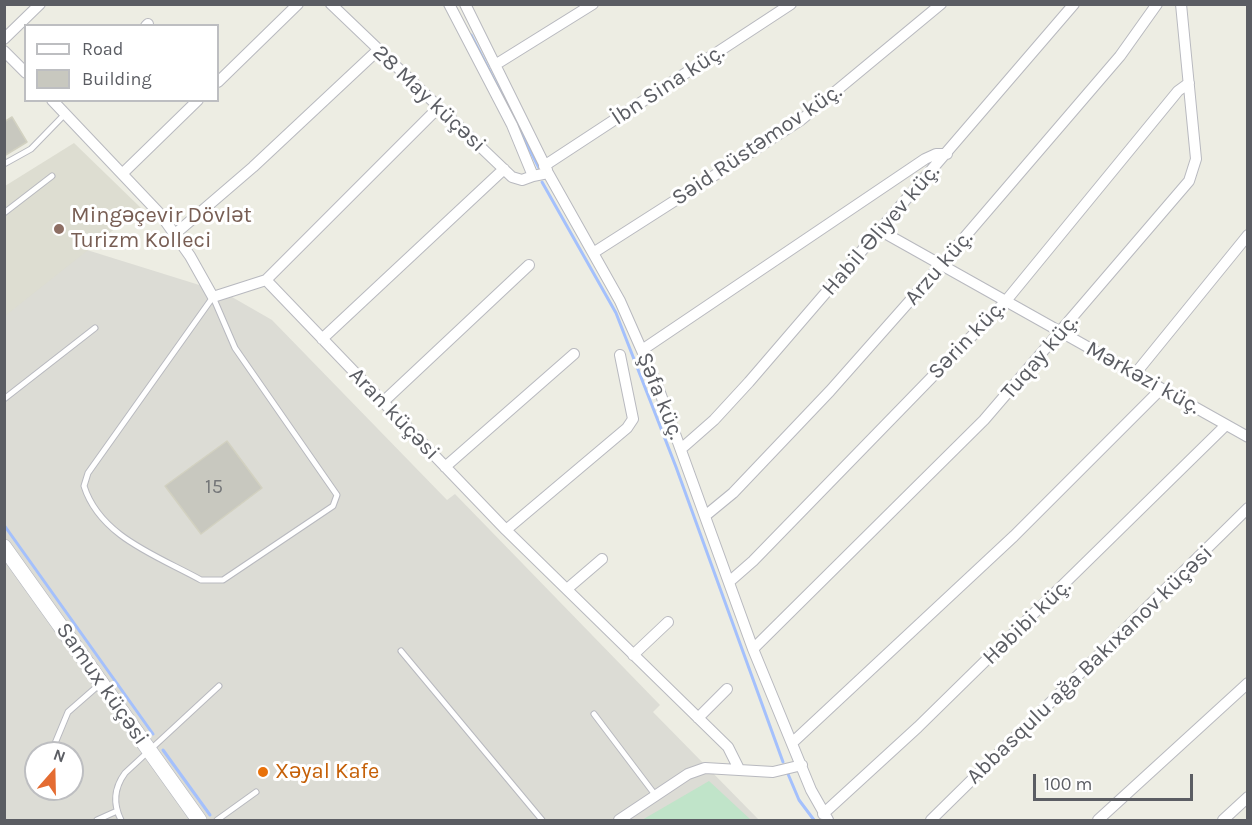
<!DOCTYPE html>
<meta charset="utf-8">
<style>
body{margin:0}
#map{position:relative;width:1252px;height:825px;overflow:hidden;background:#edede3;font-family:Karla,sans-serif}
canvas{display:block}
.frame{position:absolute;inset:0;border:6px solid #5b5d63;pointer-events:none}
.legend{position:absolute;left:24px;top:24px;width:195px;height:78px;box-sizing:border-box;background:#fff;border:2px solid #bdbec1;margin:0;padding:8px 10px;list-style:none;font-size:18px;color:#5b5d63}
.legend li{display:flex;align-items:center;gap:12px;height:30px}
.legend b{width:30px;border:2px solid #bdbec1}
.north{position:absolute;left:24px;top:741px;width:60px;height:60px;box-sizing:border-box;background:#fff;border:2px solid #bdbec1;border-radius:50%;rotate:20deg;font-size:16px;font-weight:700;line-height:24px;text-align:center;color:#5b5d63}
.north::after{content:'';display:block;margin:auto;width:21px;height:27px;background:#e46c32;clip-path:polygon(50% 0,100% 100%,50% 72%,0 100%)}
.scale{position:absolute;left:1033px;top:774px;width:160px;height:27px;box-sizing:border-box;border:3px solid #5b5d63;border-top:0;padding-left:8px;font-size:18px;line-height:21px;white-space:nowrap;color:#5b5d63;-webkit-text-stroke:4px #fff;paint-order:stroke}
</style>
<div id="map">
<canvas width="1252" height="825"></canvas>
<div class="frame"></div>
<ul class="legend">
<li><b style="height:8px;background:#fff"></b>Road</li>
<li><b style="height:16px;background:#c8c8bf"></b>Building</li>
</ul>
<div class="north">N</div>
<div class="scale">100 m</div>
</div>
<script>
const g = document.querySelector('canvas').getContext('2d');
g.lineJoin = 'round';
function fill(path, color) {
  g.fillStyle = color;
  g.fill(path, 'evenodd');
}
function stroke(path, color, width, dash) {
  g.strokeStyle = color;
  g.lineWidth = width;
  g.lineCap = dash ? 'butt' : 'round';
  g.setLineDash(dash || []);
  g.stroke(path);
}
function write(font, color, halo, rows, align = 'center') {
  g.font = font + ' Karla,sans-serif';
  g.lineWidth = 6;
  g.setLineDash([]);
  g.textBaseline = 'middle';
  g.strokeStyle = halo;
  g.fillStyle = color;
  for (const [text, x, y, turn = 0] of rows) {
    g.save();
    g.translate(x, y);
    g.rotate((+turn || 0) * Math.PI / 180);
    g.textAlign = isNaN(turn) ? turn : align;
    if (halo) g.strokeText(text, 0, 0);
    g.fillText(text, 0, 0);
    g.restore();
  }
}
fill(new Path2D(`
 M 87,250 L 225,293 L 272,320 L 447,500 L 455,494 L 660,705 L 653,712 L 759,820 L 5,820 L 5,271 ZM 36,753 L 72,753 L 72,789 L 36,789 Z`), '#dcdcd5');
fill(new Path2D(`
 M 74,143 L 141,208 L 5,316 L 5,186 Z`), '#ddddd1');
fill(new Path2D(`
 M 709,781 L 751,820 L 642,820 Z`), '#c0e4c9');
stroke(new Path2D(`
 M 471,35 L 512,115
 M 518,126 L 539,168
 M 542,182 L 616,313 L 676,467 L 783,762
 M 4,525 L 153,734
 M 163,750 L 210,815
 M 788,774 L 799,800 L 814,820`), '#a4c0fc', 3);
const building = new Path2D(`
 M 12,117 L 27,142 L 4,156 L 4,122 Z
 M 227,441 L 262,488 L 201,534 L 165,486 Z`);
fill(building, '#c8c8bf');
stroke(building, '#d2d1c1', 1.5);
const service = new Path2D(`
 M 4,164 L 31,149 L 65,114
 M 4,213 L 52,176
 M 213,297 L 235,348 L 337,495 L 333,506 L 223,580 L 201,580 C 158,556 100,537 84,486 L 88,473 Z
 M 4,399 L 95,328
 M 401,651 L 542,820
 M 594,714 L 656,796
 M 51,753 L 68,712 L 100,684
 M 97,820 L 117,811
 M 121,820 C 113,804 114,788 125,773 L 219,686
 M 217,820 L 256,792`);
const minor = new Path2D(`
 M 331,4 L 512,177 L 522,180 L 533,176
 M 449,4 L 512,125 L 533,176 L 548,173 L 620,301 L 658,387 L 753,649 L 811,790 L 828,820
 M 465,4 L 547,170
 M 146,26 L 148,24
 M 4,39 L 40,4
 M 4,51 L 26,73
 M 495,65 L 593,4
 M 218,82 L 298,4
 M 52,100 L 161,215 L 190,256 L 213,297 L 266,280 L 506,530 L 728,747 L 739,769
 M 544,166 L 791,4
 M 122,174 L 198,100
 M 881,231 L 1248,437
 M 175,234 L 253,167 L 378,50
 M 593,253 L 801,120 L 941,4
 M 266,280 L 438,108
 M 322,339 L 504,169
 M 642,350 L 925,159 L 936,154 L 947,154
 M 1135,374 L 1248,235
 M 383,402 L 529,265
 M 681,449 L 714,420 L 749,382 L 1074,4
 M 445,467 L 574,354
 M 705,516 L 733,493 L 830,391 L 915,295 L 1120,56 L 1157,4
 M 506,530 L 627,428 L 633,419 L 620,355
 M 729,582 L 753,561 L 1005,302 L 1178,91 L 1189,83
 M 567,589 L 602,559
 M 753,649 L 984,420 L 1189,181 L 1196,159 L 1181,4
 M 633,655 L 668,622
 M 698,718 L 727,689
 M 792,743 L 1014,536 L 1161,389
 M 823,814 L 918,727 L 1226,425
 M 619,820 L 688,774 L 705,768 L 773,772 L 802,765
 M 931,820 L 1248,508
 M 1098,820 L 1248,683
 M 1223,820 L 1248,797`);
const secondary = new Path2D(`
 M 4,547 L 199,820`);
stroke(service, '#b8b9bf', 7);
stroke(minor, '#b8b9bf', 12);
stroke(secondary, '#b8bac1', 16);
stroke(service, '#fff', 5);
stroke(minor, '#fff', 10);
stroke(secondary, '#fff', 15);
for (const [x, y, r, color] of [
 [59,229,6,"#8d6e63"],
 [263,772,6,"#e8710a"]
]) {
  const dot = new Path2D();
  dot.arc(x, y, r, 0, 2 * Math.PI);
  g.fillStyle = color;
  g.fill(dot);
  stroke(dot, '#fff', 2);
}
write('20px', '#76787a', null, [
 ["15",214,487]
]);
write('22px', '#5b5d63', '#fff', [
 ["İbn Sina küç.",668,85,-33],
 ["28 May küçəsi",429,99,43],
 ["Səid Rüstəmov küç.",757,145,-34],
 ["Habil Əliyev küç.",881,230,-49],
 ["Arzu küç.",939,268,-49],
 ["Sərin küç.",967,340,-46],
 ["Tuqay küç.",1040,357,-49],
 ["Mərkəzi küç.",1143,378,29],
 ["Şəfa küç.",660,396,68],
 ["Aran küçəsi",394,414,46],
 ["Həbibi küç.",1027,622,-44],
 ["Abbasqulu ağa Bakıxanov küçəsi",1090,665,-44],
 ["Samux küçəsi",102,684,55]
]);
write('22px', '#785e54', '#fff', [
 ["Mingəçevir Dövlət",71,216],
 ["Turizm Kolleci",71,241]
], 'left');
write('22px', '#c56008', '#fff', [
 ["Xəyal Kafe",275,772]
], 'left');
</script>
